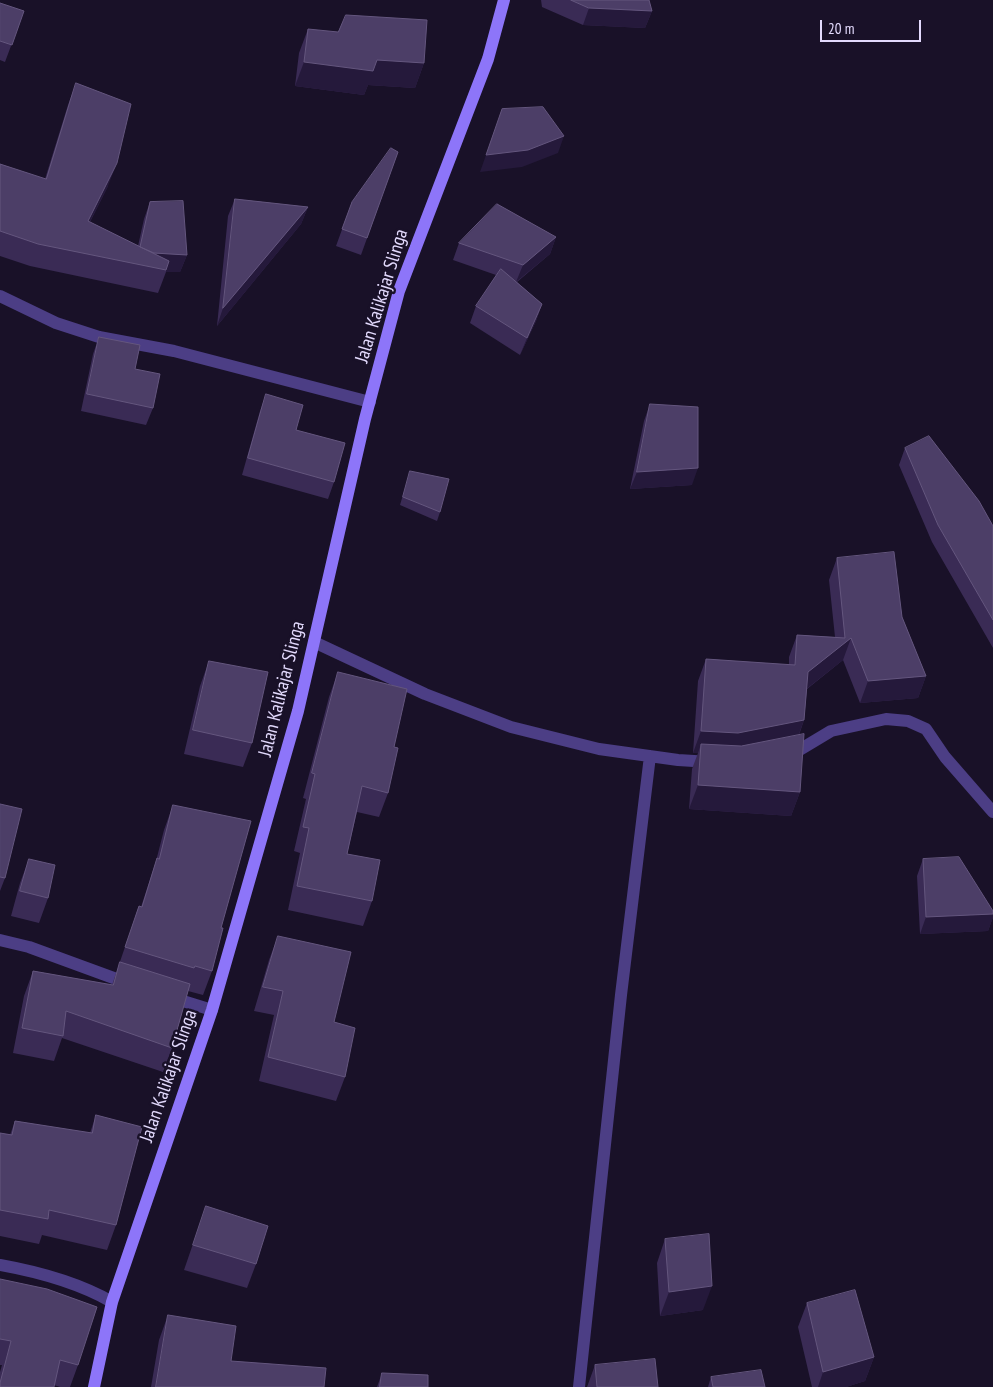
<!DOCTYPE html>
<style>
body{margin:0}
#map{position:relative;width:993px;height:1387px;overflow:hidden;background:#191128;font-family:"PT Sans Narrow",sans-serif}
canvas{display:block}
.scale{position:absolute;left:820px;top:20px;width:101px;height:22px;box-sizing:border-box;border:2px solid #e3dafd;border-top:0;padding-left:6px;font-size:15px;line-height:18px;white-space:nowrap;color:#e3dafd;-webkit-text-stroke:4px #191128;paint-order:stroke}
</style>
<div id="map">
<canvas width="993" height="1387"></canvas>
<div class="scale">20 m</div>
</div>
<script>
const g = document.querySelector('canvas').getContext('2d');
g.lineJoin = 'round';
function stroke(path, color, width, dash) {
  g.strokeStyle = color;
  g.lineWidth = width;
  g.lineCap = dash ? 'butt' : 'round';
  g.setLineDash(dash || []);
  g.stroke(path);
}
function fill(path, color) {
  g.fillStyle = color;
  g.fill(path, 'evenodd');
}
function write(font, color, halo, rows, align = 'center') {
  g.font = font + ' "PT Sans Narrow",sans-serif';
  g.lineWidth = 5;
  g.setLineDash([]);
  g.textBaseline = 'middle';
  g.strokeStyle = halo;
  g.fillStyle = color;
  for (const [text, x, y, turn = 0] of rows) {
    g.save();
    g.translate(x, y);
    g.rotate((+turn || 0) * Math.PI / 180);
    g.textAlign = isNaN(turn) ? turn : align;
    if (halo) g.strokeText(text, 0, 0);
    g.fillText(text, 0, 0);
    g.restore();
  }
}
stroke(new Path2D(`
 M 0,296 L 56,323 L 99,337 L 174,351 L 370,402
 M 314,642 L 425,694 L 511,727 L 599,749 L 678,760 L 710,762
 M 787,752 L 801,749 L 831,731 L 886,719 L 908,721 L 926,729 L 945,757 L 993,812
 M 0,940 L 29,947 L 130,984
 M 170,997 L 212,1010
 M 0,1265 C 39,1272 77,1282 112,1302
 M 579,1387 L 621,995 L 650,756`), '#4c3e85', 12);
stroke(new Path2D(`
 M 94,1387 L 112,1302 L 212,1010 L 298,711 L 365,419 L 399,291 L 488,59 L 504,0`), '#8d75f9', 12);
fill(new Path2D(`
 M 541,0 L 649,0 L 652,11 L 645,28 L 583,25 L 542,7 Z
 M 0,3 L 24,11 L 5,62 L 0,60 Z
 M 308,29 L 424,63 L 415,88 L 368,85 L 364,95 L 295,86 L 299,53 Z
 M 76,83 L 108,186 L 90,222 L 138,246 L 144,219 L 150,202 L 187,255 L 180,272 L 166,272 L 158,293 L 30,266 L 0,256 L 0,164 L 45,179 L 68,105 Z
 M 398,152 L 361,255 L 336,246 L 352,202 Z
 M 235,199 L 308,207 L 301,224 L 217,326 L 228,216 Z
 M 556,237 L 550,254 L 517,282 L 542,304 L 536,321 L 520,355 L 470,323 L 476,306 L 496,275 L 453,260 L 459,243 Z
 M 99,337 L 135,369 L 153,408 L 146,425 L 81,411 L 93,354 Z
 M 266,394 L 296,430 L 334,482 L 328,499 L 242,475 L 260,411 Z
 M 650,404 L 692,485 L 630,489 L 644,421 Z
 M 905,448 L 993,526 L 993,648 L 932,542 L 899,465 Z
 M 410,471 L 440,512 L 437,521 L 400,505 Z
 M 837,558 L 902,617 L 926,676 L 918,698 L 860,703 L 843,660 L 807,689 L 804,720 L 799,735 L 800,792 L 791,816 L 689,809 L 692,769 L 698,753 L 693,753 L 698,681 L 706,659 L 789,665 L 789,657 L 797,635 L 835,637 L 829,580 Z
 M 209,661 L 252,743 L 243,767 L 184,754 L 200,686 Z
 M 338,672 L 394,747 L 388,793 L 379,817 L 357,812 L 347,854 L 372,901 L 363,926 L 288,910 L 300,853 L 294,851 L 306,799 L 303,798 L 329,697 Z
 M 0,804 L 5,878 L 0,891 Z
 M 173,805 L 221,928 L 212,971 L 203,995 L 188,991 L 172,1048 L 163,1072 L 62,1038 L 54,1061 L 13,1053 L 24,996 L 33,971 L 112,985 L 139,906 L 141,907 L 156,861 L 164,830 Z
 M 29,859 L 48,898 L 39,923 L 11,916 L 20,883 Z
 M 923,859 L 993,911 L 993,917 L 988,931 L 920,934 L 917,876 Z
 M 278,936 L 334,1022 L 345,1077 L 336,1101 L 259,1081 L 274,1015 L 254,1011 L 269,960 Z
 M 96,1115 L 116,1225 L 107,1250 L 42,1235 L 39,1244 L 0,1236 L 0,1133 L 10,1135 L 15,1121 L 90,1133 Z
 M 206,1206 L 256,1264 L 247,1288 L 184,1270 Z
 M 665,1239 L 703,1310 L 660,1316 L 657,1263 Z
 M 0,1279 L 78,1365 L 70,1387 L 60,1387 L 54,1385 L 0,1387 L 0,1372 L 2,1365 L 0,1365 Z
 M 807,1303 L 874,1357 L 865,1381 L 846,1387 L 812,1387 L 798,1327 Z
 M 168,1315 L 231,1361 L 324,1387 L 151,1387 L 159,1340 Z
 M 595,1365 L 658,1387 L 587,1387 Z
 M 382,1373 L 428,1387 L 377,1387 Z
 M 711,1377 L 765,1387 L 708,1387 Z`), '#3a2b55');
fill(new Path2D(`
 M 589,8 L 652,11 L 645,28 L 583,25 Z
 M 377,60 L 424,63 L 415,88 L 368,85 L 364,95 L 295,86 L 304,62 Z
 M 564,136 L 558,153 L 522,167 L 480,172 L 486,155 Z
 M 117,163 L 108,186 L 79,243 L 88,221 Z
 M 308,207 L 301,224 L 217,326 L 223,308 Z
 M 556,237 L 550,254 L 516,282 L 523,265 Z
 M 139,253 L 187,255 L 180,272 L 166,272 L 166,270 Z
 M 542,304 L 536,321 L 520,355 L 527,338 Z
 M 698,468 L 692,485 L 630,489 L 637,472 Z
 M 851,638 L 843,660 L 800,694 L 808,672 Z
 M 926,676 L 918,698 L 860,703 L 868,681 Z
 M 804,720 L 796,742 L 730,755 L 701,744 L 698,753 L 693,753 L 701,731 Z
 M 698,785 L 800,792 L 791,816 L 689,809 Z
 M 993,914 L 993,917 L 988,931 L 920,934 L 926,917 Z
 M 712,1286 L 703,1310 L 660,1316 L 669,1292 Z
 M 874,1357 L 865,1381 L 846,1387 L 818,1387 L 823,1372 Z`), '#25193b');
const building = new Path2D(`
 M 571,0 L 649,0 L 652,11 L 589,8 Z
 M 0,3 L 24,11 L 12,45 L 0,41 Z
 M 346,15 L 427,20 L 424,63 L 377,60 L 373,71 L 304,62 L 308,29 L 338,32 Z
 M 76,83 L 131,104 L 117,163 L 88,221 L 169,261 L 166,270 L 38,244 L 0,231 L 0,164 L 46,179 Z
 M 543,107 L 564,136 L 528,150 L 486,155 L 502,109 Z
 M 391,148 L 398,152 L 367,238 L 342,229 L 352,202 Z
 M 235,199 L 308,207 L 223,308 Z
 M 183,201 L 187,255 L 154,253 L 140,247 L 150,202 Z
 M 497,204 L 556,237 L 523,265 L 459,243 Z
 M 501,269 L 542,304 L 527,338 L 476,306 Z
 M 99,337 L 140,345 L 135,369 L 160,374 L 153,408 L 87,394 Z
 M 266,394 L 303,405 L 296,430 L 345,443 L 334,482 L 248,458 Z
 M 650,404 L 698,407 L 698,468 L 637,472 Z
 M 929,436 L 979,501 L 993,526 L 993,620 L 938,525 L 905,448 Z
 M 410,471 L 449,479 L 440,512 L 403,497 Z
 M 894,552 L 902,617 L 926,676 L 868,681 L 851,638 L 808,672 L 804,720 L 738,733 L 701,731 L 706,659 L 795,665 L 797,635 L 845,638 L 837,558 Z
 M 209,661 L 268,672 L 252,743 L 193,730 Z
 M 338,672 L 407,689 L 394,747 L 398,748 L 388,793 L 362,786 L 347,854 L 380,860 L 372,901 L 297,886 L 309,828 L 303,827 L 315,774 L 312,773 Z
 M 804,734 L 800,792 L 698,785 L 701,744 L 741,746 Z
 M 0,804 L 22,809 L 5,878 L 0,877 Z
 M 173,805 L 251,821 L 221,928 L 223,928 L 212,971 L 195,966 L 194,968 L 125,947 L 139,906 L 142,907 L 157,858 L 159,859 Z
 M 959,857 L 993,911 L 993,914 L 926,917 L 923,859 Z
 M 29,859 L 55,865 L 48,898 L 20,891 Z
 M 278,936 L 351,952 L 334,1022 L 355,1028 L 345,1077 L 268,1057 L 283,991 L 263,987 Z
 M 120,962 L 190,984 L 172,1048 L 66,1011 L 63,1036 L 22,1028 L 33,971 L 113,985 Z
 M 96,1115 L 142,1127 L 116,1225 L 49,1210 L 48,1219 L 0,1210 L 0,1133 L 12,1135 L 15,1121 L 92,1133 Z
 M 206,1206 L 268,1226 L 256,1264 L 193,1245 Z
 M 709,1234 L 712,1286 L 669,1292 L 665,1239 Z
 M 0,1279 L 47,1289 L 97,1307 L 78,1365 L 60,1360 L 54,1387 L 0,1387 L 0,1383 L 11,1341 L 0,1339 Z
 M 855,1290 L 874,1357 L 823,1372 L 807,1303 Z
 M 168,1315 L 236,1326 L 231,1361 L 326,1368 L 324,1387 L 156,1387 Z
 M 655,1359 L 658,1387 L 597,1387 L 595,1365 Z
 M 761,1370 L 765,1387 L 713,1387 L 711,1377 Z
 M 382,1373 L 428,1375 L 428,1387 L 380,1387 Z`);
fill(building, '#4c3e67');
stroke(building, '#64567e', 1);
write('19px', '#e3dafd', '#191128', [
 ["Jalan Kalikajar Slinga",382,296,-73],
 ["Jalan Kalikajar Slinga",282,689,-76],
 ["Jalan Kalikajar Slinga",169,1076,-71]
]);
</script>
